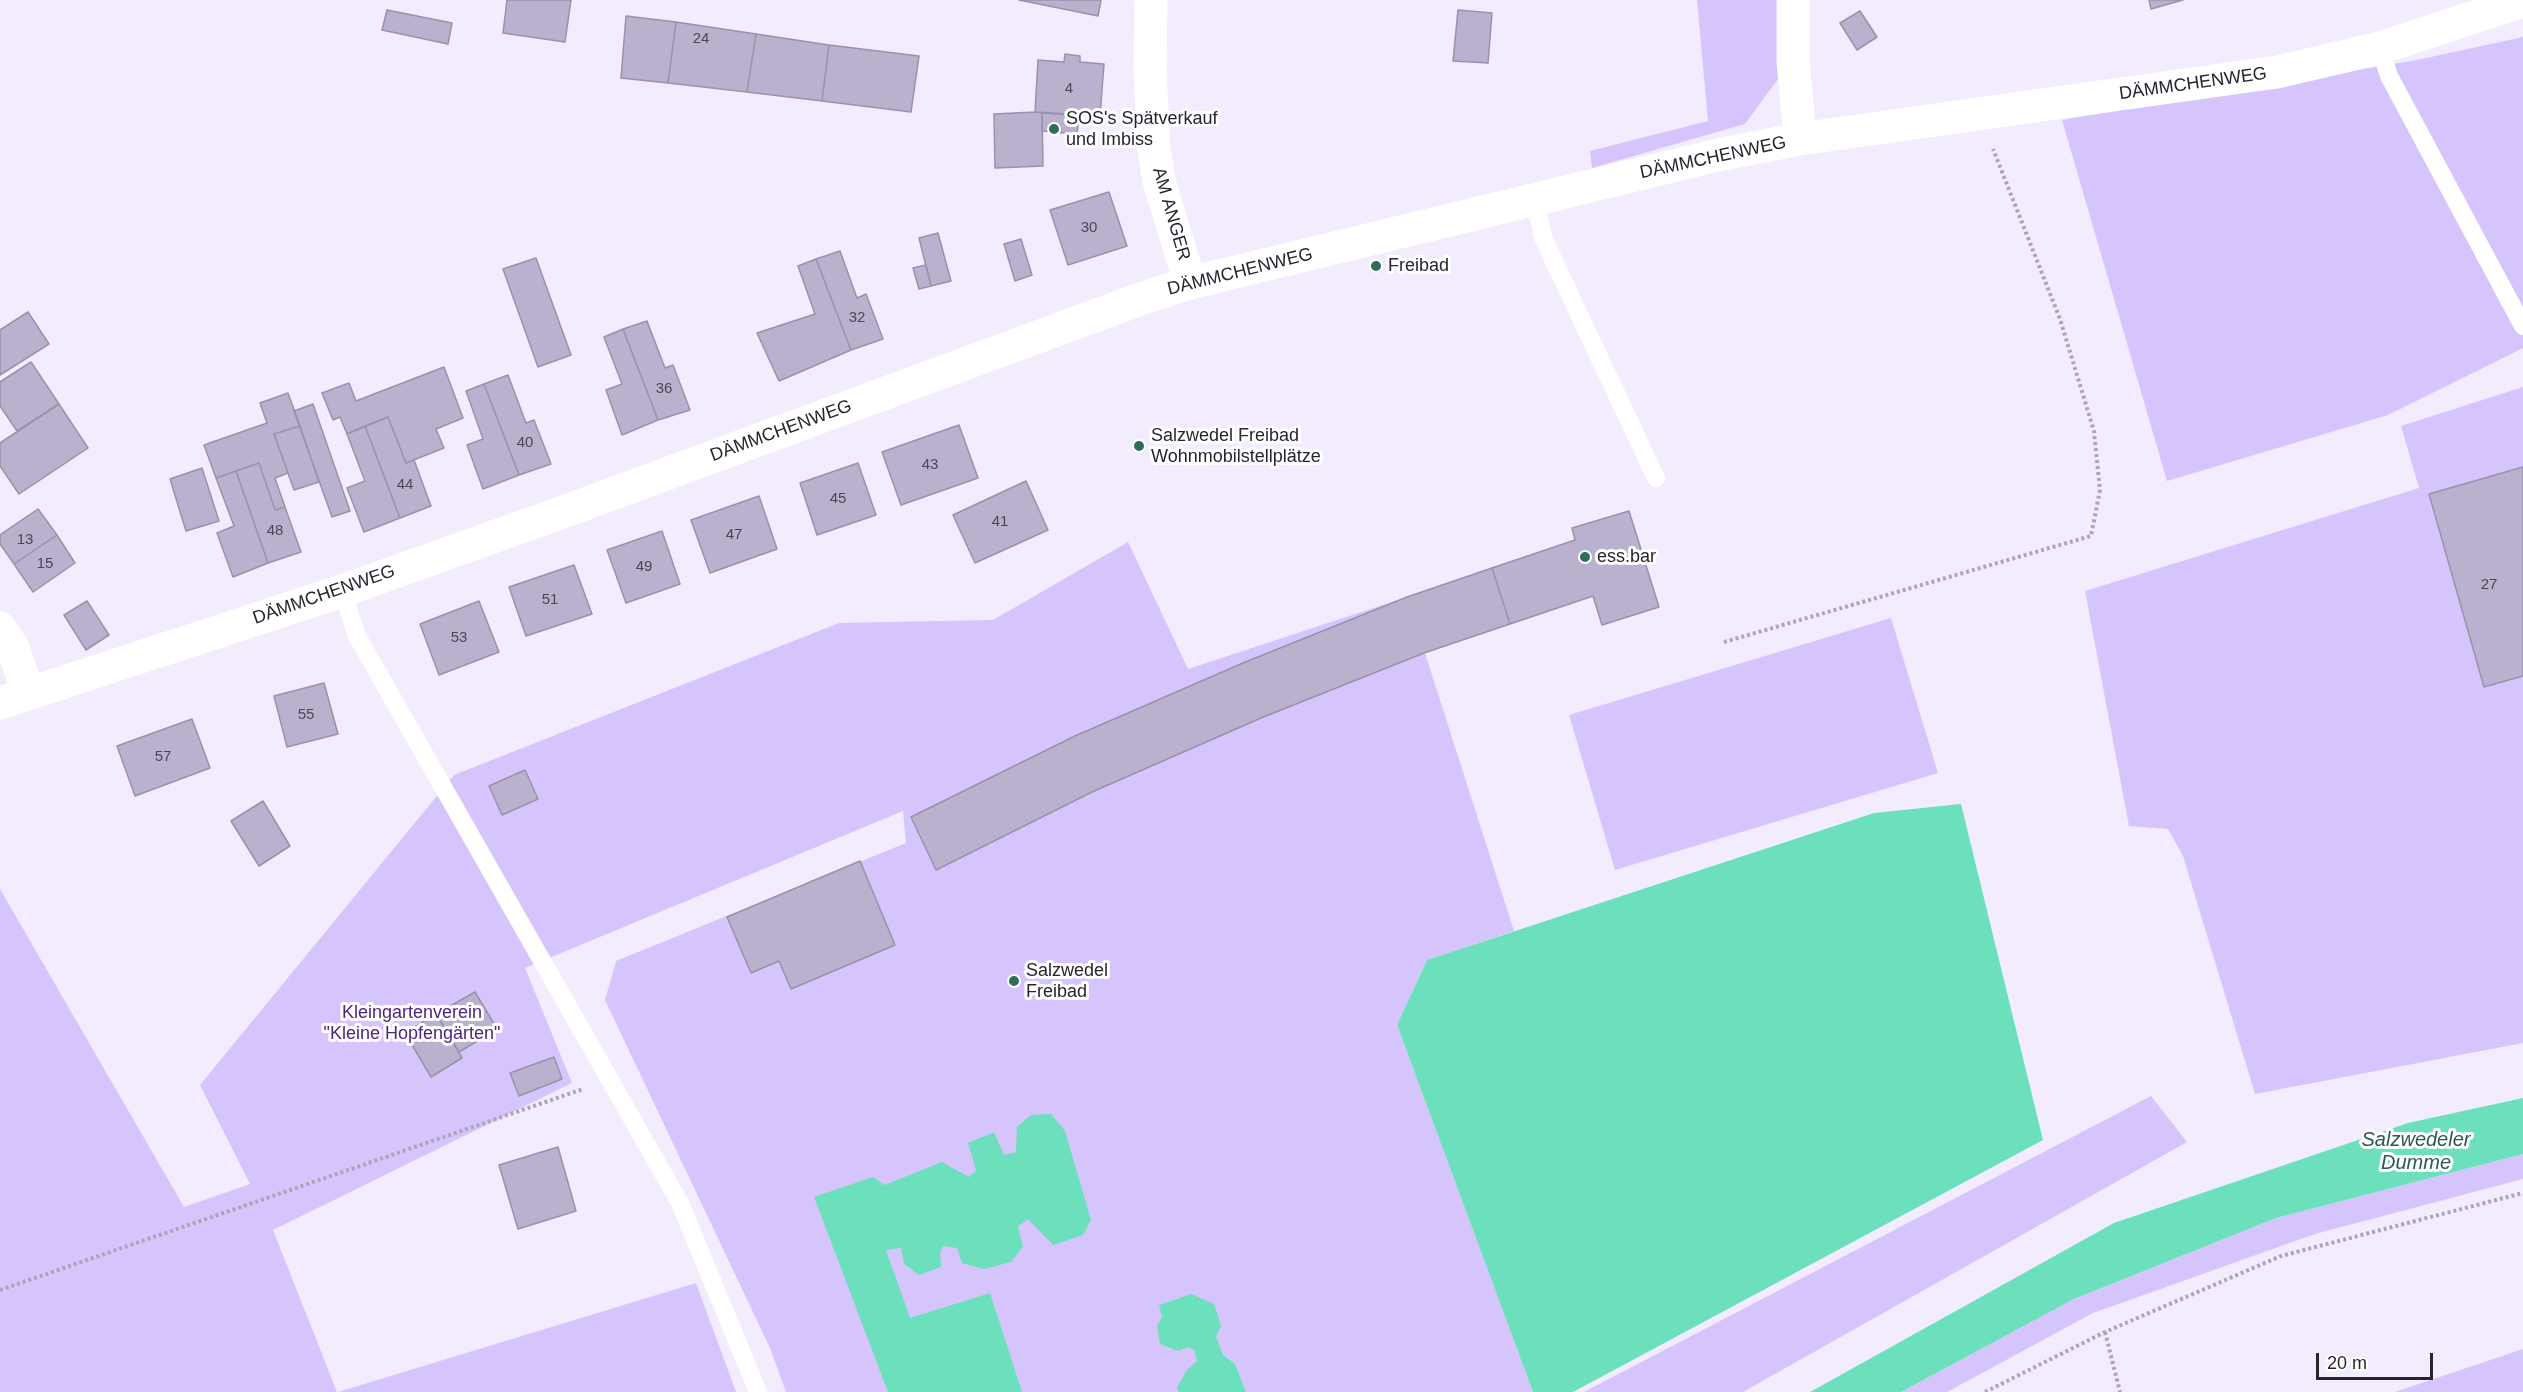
<!DOCTYPE html>
<meta charset="utf-8">
<style>
body{margin:0}
#map{position:relative;width:2523px;height:1392px;overflow:hidden;background:#f2ecfe;font-family:Arial,sans-serif}
canvas{display:block}
.scale{position:absolute;left:2316px;top:1353px;width:117px;height:27px;box-sizing:border-box;border:3px solid #27242e;border-top:0;padding-left:8px;font-size:18px;line-height:21px;white-space:nowrap;color:#27242e;-webkit-text-stroke:4px #fff;paint-order:stroke}
</style>
<div id="map">
<canvas width="2523" height="1392"></canvas>
<div class="scale">20 m</div>
</div>
<script>
const g = document.querySelector('canvas').getContext('2d');
g.lineJoin = 'round';
function fill(path, color) {
  g.fillStyle = color;
  g.fill(path, 'evenodd');
}
function stroke(path, color, width, dash) {
  g.strokeStyle = color;
  g.lineWidth = width;
  g.lineCap = dash ? 'butt' : 'round';
  g.setLineDash(dash || []);
  g.stroke(path);
}
function write(font, color, halo, rows, align = 'center') {
  g.font = font + ' Arial,sans-serif';
  g.lineWidth = 6;
  g.setLineDash([]);
  g.textBaseline = 'middle';
  g.strokeStyle = halo;
  g.fillStyle = color;
  for (const [text, x, y, turn = 0] of rows) {
    g.save();
    g.translate(x, y);
    g.rotate((+turn || 0) * Math.PI / 180);
    g.textAlign = isNaN(turn) ? turn : align;
    if (halo) g.strokeText(text, 0, 0);
    g.fillText(text, 0, 0);
    g.restore();
  }
}
fill(new Path2D(`
 M 1697,0 L 1782,0 L 1781,75 L 1745,124 L 1592,168 L 1590,151 L 1708,121 Z
 M 2523,37 L 2523,348 L 2388,415 L 2167,481 L 2062,120 L 2417,60 Z
 M 2523,387 L 2523,1043 L 2255,1094 L 2183,856 L 2168,829 L 2129,826 L 2085,591 L 2419,488 L 2401,426 Z
 M 1128,542 L 1188,669 L 1407,597 L 1514,931 L 1427,960 L 1397,1025 L 1533,1392 L 786,1392 L 770,1348 L 605,1000 L 616,961 L 906,843 L 903,811 L 525,968 L 572,1083 L 273,1230 L 337,1392 L 0,1392 L 0,889 L 184,1207 L 250,1184 L 200,1085 L 454,775 L 839,623 L 993,620 Z
 M 1891,618 L 1938,773 L 1615,870 L 1569,715 Z
 M 2151,1096 L 2187,1142 L 1743,1392 L 1584,1392 Z
 M 2523,1154 L 2523,1179 L 2315,1234 L 2093,1313 L 1947,1392 L 1901,1392 L 2074,1299 L 2276,1218 Z
 M 696,1283 L 736,1392 L 338,1392 Z
 M 2523,1349 L 2523,1392 L 2395,1392 Z`), '#d6c4fc');
fill(new Path2D(`
 M 1961,804 L 2043,1140 L 1573,1392 L 1533,1392 L 1397,1025 L 1427,960 L 1874,813 Z
 M 2523,1098 L 2523,1154 L 2276,1218 L 2074,1299 L 1901,1392 L 1810,1392 L 2114,1223 L 2408,1123 Z
 M 1051,1114 L 1065,1131 L 1091,1220 L 1083,1235 L 1053,1245 L 1028,1219 L 1018,1226 L 1023,1247 L 1011,1262 L 984,1269 L 962,1263 L 957,1248 L 943,1246 L 940,1253 L 941,1267 L 919,1275 L 904,1264 L 901,1248 L 886,1250 L 910,1318 L 990,1293 L 1022,1392 L 888,1392 L 814,1197 L 873,1177 L 885,1185 L 942,1162 L 969,1177 L 976,1170 L 968,1143 L 994,1132 L 1004,1155 L 1016,1152 L 1017,1127 L 1031,1115 Z
 M 1191,1294 L 1214,1304 L 1221,1326 L 1216,1336 L 1223,1355 L 1235,1364 L 1246,1392 L 1179,1392 L 1177,1387 L 1187,1370 L 1197,1361 L 1194,1350 L 1188,1347 L 1178,1351 L 1160,1344 L 1157,1326 L 1162,1317 L 1159,1305 Z`), '#6ce0bd');
const building = new Path2D(`
 M 507,0 L 571,0 L 565,42 L 503,33 Z
 M 1019,0 L 1101,0 L 1098,16 Z
 M 2149,0 L 2183,0 L 2151,9 Z
 M 387,10 L 452,23 L 448,44 L 382,30 Z
 M 1458,10 L 1492,13 L 1488,63 L 1453,61 Z
 M 1860,11 L 1877,37 L 1857,50 L 1840,23 Z
 M 626,16 L 676,22 L 668,83 L 621,78 Z
 M 676,22 L 756,34 L 747,92 L 668,83 Z
 M 756,34 L 829,45 L 822,101 L 747,92 Z
 M 829,45 L 919,56 L 911,112 L 822,101 Z
 M 1065,54 L 1080,56 L 1080,62 L 1104,64 L 1100,116 L 1035,112 L 1038,60 L 1064,62 Z
 M 1035,112 L 1042,113 L 1043,166 L 995,168 L 994,114 Z
 M 1042,113 L 1079,115 L 1077,134 L 1042,131 Z
 M 1109,192 L 1127,246 L 1068,265 L 1050,210 Z
 M 938,233 L 951,281 L 931,286 L 919,238 Z
 M 1021,239 L 1032,275 L 1015,281 L 1004,244 Z
 M 840,251 L 857,298 L 866,294 L 883,339 L 851,350 L 816,259 Z
 M 536,258 L 571,355 L 538,367 L 503,269 Z
 M 816,259 L 851,350 L 779,381 L 757,333 L 815,314 L 798,266 Z
 M 926,265 L 931,286 L 919,289 L 913,268 Z
 M 28,312 L 49,344 L 0,375 L 0,330 Z
 M 647,321 L 665,368 L 673,365 L 690,410 L 658,420 L 623,329 Z
 M 623,329 L 658,420 L 622,435 L 606,390 L 622,384 L 604,337 Z
 M 31,362 L 59,404 L 17,431 L 0,406 L 0,382 Z
 M 444,367 L 463,418 L 436,429 L 444,448 L 406,463 L 388,417 L 347,434 L 340,417 L 333,420 L 322,393 L 349,383 L 356,401 Z
 M 508,375 L 526,423 L 534,420 L 551,464 L 519,475 L 484,384 Z
 M 484,384 L 519,475 L 483,489 L 467,445 L 483,439 L 466,391 Z
 M 288,393 L 300,426 L 274,434 L 288,473 L 275,478 L 285,507 L 275,510 L 259,463 L 216,478 L 204,445 L 267,423 L 260,403 Z
 M 59,404 L 88,448 L 19,494 L 0,466 L 0,443 Z
 M 313,404 L 350,511 L 332,517 L 294,411 Z
 M 388,417 L 406,463 L 414,460 L 431,506 L 400,518 L 365,426 Z
 M 959,425 L 978,478 L 901,505 L 882,452 Z
 M 300,426 L 319,482 L 294,490 L 274,434 Z
 M 365,426 L 400,518 L 364,532 L 347,488 L 365,481 L 347,434 Z
 M 259,463 L 275,510 L 285,507 L 301,552 L 268,563 L 236,471 Z
 M 858,463 L 876,515 L 817,535 L 800,483 Z
 M 2523,467 L 2523,676 L 2484,687 L 2429,494 Z
 M 202,468 L 219,521 L 186,531 L 170,479 Z
 M 236,471 L 268,563 L 233,577 L 217,533 L 234,526 L 216,478 Z
 M 1026,481 L 1048,530 L 975,563 L 953,515 Z
 M 759,496 L 777,549 L 710,573 L 691,520 Z
 M 38,509 L 57,535 L 14,564 L 0,544 L 0,535 Z
 M 1629,511 L 1659,607 L 1602,625 L 1593,596 L 1510,624 L 1492,568 L 1575,540 L 1572,528 Z
 M 662,531 L 680,584 L 626,603 L 607,550 Z
 M 57,535 L 75,563 L 33,592 L 14,564 Z
 M 574,565 L 592,614 L 526,636 L 509,587 Z
 M 1492,568 L 1510,624 L 1424,653 L 1261,718 L 1092,792 L 936,870 L 911,817 L 1075,736 L 1243,663 L 1407,597 Z
 M 87,601 L 109,635 L 86,650 L 64,615 Z
 M 479,601 L 499,652 L 439,675 L 420,624 Z
 M 324,683 L 338,734 L 287,747 L 274,696 Z
 M 192,719 L 210,768 L 135,796 L 117,746 Z
 M 525,770 L 538,799 L 502,815 L 489,786 Z
 M 263,801 L 290,846 L 259,866 L 231,821 Z
 M 860,861 L 895,945 L 791,989 L 779,961 L 751,973 L 727,917 Z
 M 475,992 L 497,1029 L 459,1052 L 436,1014 Z
 M 436,1014 L 462,1058 L 431,1077 L 405,1033 Z
 M 554,1057 L 562,1079 L 519,1096 L 510,1073 Z
 M 558,1147 L 576,1211 L 518,1229 L 499,1165 Z`);
fill(building, '#b9b1cd');
stroke(building, '#9a91ac', 1.5);
stroke(new Path2D(`
 M 1724,642 L 2091,536 L 2100,490 L 2094,431 L 2060,319 L 1993,149
 M 0,1290 L 583,1089
 M 2105,1332 L 2120,1392
 M 1985,1392 L 2105,1332 L 2281,1256 L 2523,1193`), '#aba6b6', 4, [3, 3]);
stroke(new Path2D(`
 M 2380,48 L 2389,76 L 2523,326
 M 1534,199 L 1544,240 L 1656,478
 M 342,591 L 357,636 L 680,1203 L 758,1392`), '#fff', 18);
stroke(new Path2D(`
 M 1151,0 L 1150,70 L 1154,150 L 1159,181 L 1190,283
 M 1793,0 L 1793,61 L 1800,139
 M 0,628 L 13,648 L 28,693
 M 0,703 L 342,591 L 563,512 L 1146,297 L 1190,283 L 1722,154 L 1800,139 L 2277,72 L 2380,48 L 2523,1`), '#fff', 33);
for (const [x, y, r, color] of [
 [1054,129,6,"#2e6d5b"],
 [1376,266,6,"#2e6d5b"],
 [1139,446,6,"#2e6d5b"],
 [1585,557,6,"#2e6d5b"],
 [1014,981,6,"#2e6d5b"]
]) {
  const dot = new Path2D();
  dot.arc(x, y, r, 0, 2 * Math.PI);
  g.fillStyle = color;
  g.fill(dot);
  stroke(dot, '#fff', 2);
}
write('15px', '#4c4756', null, [
 ["24",701,39],
 ["4",1069,89],
 ["30",1089,228],
 ["32",857,318],
 ["36",664,389],
 ["40",525,443],
 ["43",930,465],
 ["44",405,485],
 ["45",838,499],
 ["41",1000,522],
 ["48",275,531],
 ["47",734,535],
 ["13",25,540],
 ["15",45,564],
 ["49",644,567],
 ["27",2489,585],
 ["51",550,600],
 ["53",459,638],
 ["55",306,715],
 ["57",163,757]
]);
write('18px', '#27242e', '#fff', [
 ["DÄMMCHENWEG",2193,84,-8],
 ["DÄMMCHENWEG",1713,158,-12],
 ["AM ANGER",1171,214,74],
 ["DÄMMCHENWEG",1240,272,-14],
 ["DÄMMCHENWEG",781,431,-20],
 ["DÄMMCHENWEG",324,595,-19]
]);
write('18px', '#27242e', '#fff', [
 ["SOS's Spätverkauf",1066,119],
 ["und Imbiss",1066,140],
 ["Freibad",1388,266],
 ["Salzwedel Freibad",1151,436],
 ["Wohnmobilstellplätze",1151,457],
 ["ess.bar",1597,557],
 ["Salzwedel",1026,971],
 ["Freibad",1026,992]
], 'left');
write('18px', '#4d2480', '#fff', [
 ["Kleingartenverein",412,1013],
 ["\"Kleine Hopfengärten\"",412,1034]
]);
write('italic 20px', '#2a5a4c', '#fff', [
 ["Salzwedeler",2416,1140],
 ["Dumme",2416,1163]
]);
</script>
